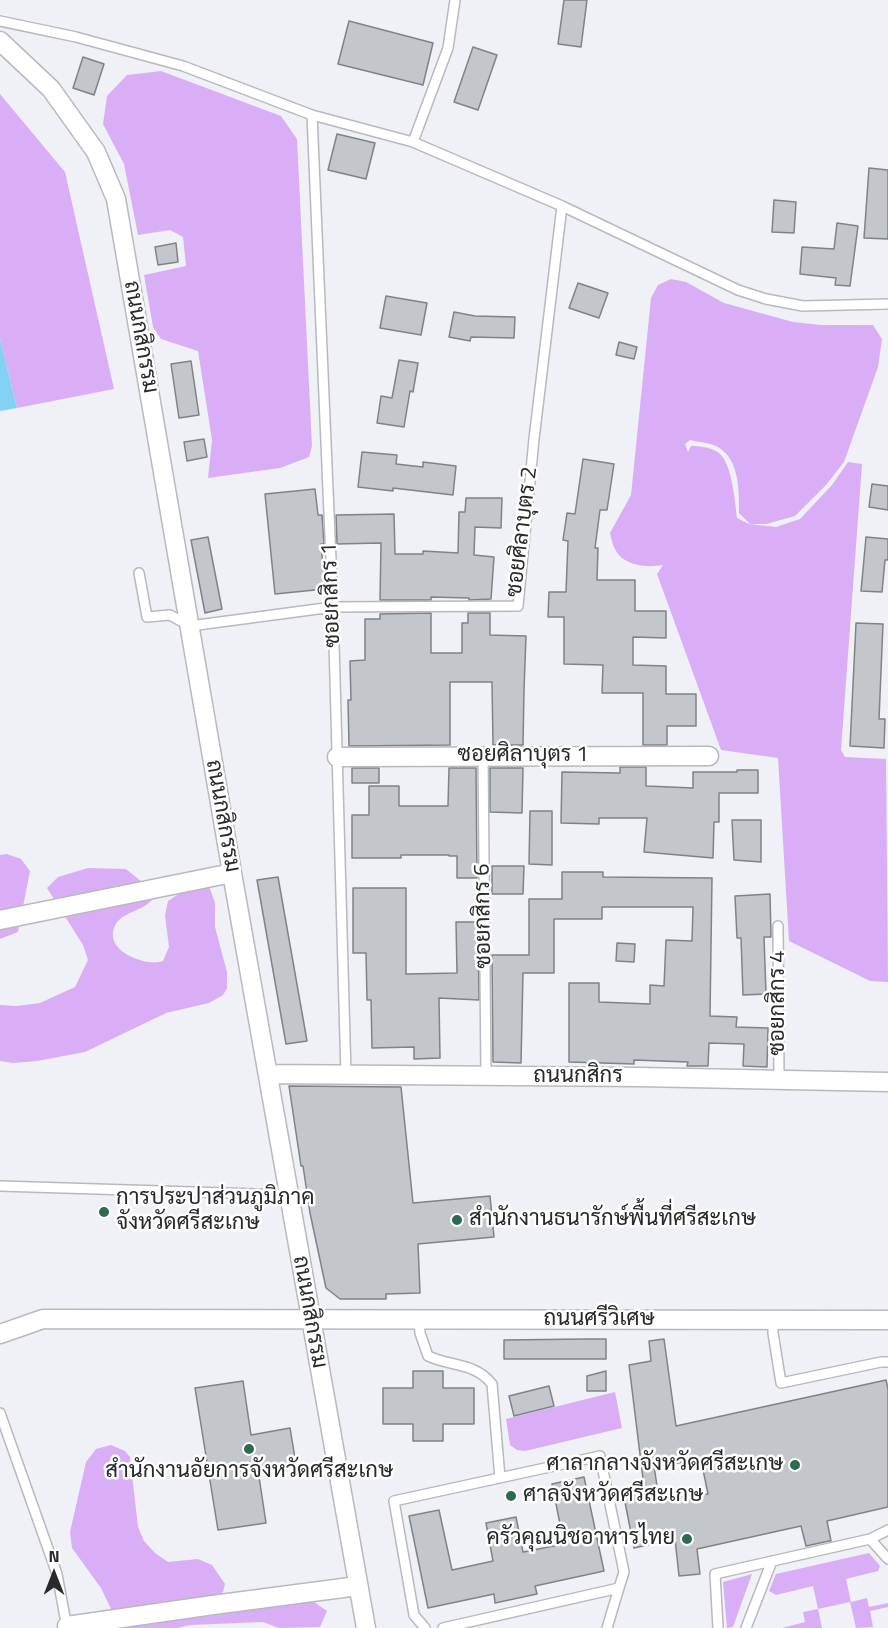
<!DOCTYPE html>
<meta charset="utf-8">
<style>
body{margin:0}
#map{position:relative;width:888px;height:1628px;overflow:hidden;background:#eff1f6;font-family:"Titillium Web",sans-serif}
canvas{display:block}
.north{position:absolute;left:24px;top:1544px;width:60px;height:60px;-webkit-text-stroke:4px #fefefe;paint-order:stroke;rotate:0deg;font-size:16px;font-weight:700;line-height:24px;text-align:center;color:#28292b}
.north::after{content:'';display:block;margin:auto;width:21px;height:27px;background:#28292b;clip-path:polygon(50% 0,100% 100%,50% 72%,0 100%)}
</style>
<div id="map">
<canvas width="888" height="1628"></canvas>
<div class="north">N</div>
</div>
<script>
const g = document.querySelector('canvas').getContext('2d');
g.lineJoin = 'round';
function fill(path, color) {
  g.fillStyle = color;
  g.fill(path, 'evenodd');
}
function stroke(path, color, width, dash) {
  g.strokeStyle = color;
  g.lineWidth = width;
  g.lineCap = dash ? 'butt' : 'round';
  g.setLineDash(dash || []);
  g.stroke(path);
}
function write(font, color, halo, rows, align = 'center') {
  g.font = font + ' "Titillium Web",Sarabun,sans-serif';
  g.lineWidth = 5;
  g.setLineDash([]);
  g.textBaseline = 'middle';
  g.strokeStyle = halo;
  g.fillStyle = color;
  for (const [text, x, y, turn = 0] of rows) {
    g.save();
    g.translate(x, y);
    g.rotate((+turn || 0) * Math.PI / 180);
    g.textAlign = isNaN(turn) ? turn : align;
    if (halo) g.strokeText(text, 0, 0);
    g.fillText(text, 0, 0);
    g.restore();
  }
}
fill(new Path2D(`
 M 161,71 L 281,116 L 297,139 L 312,446 L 309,457 L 280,468 L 208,478 L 212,440 L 198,351 L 161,339 L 153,327 L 144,275 L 186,266 L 183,237 L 170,230 L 138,235 L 124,164 L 103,124 L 107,96 L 127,75 Z
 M 0,94 L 65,172 L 114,389 L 17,408 L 0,339 Z
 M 671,279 L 686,282 L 724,303 L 793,322 L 821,325 L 873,325 L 882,339 L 878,367 L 844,462 L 826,485 L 795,516 L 766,524 L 750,524 L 739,513 C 739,492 740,460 718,447 C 711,443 698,442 690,440 L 685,444 L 688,452 L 691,446 C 700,446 711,447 719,453 C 732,463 735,502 737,518 L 749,524 L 776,527 L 800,519 L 832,485 L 848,462 L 862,464 L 841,750 L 845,757 L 886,759 L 888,982 L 870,981 L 789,941 L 778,758 L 721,750 L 657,574 L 663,565 C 646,568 622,566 614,547 C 612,543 611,537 610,533 L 631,495 L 651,298 L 658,285 Z
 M 7,854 L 21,859 L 30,871 L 18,932 L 0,939 L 0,855 Z
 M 88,868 L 126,869 L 158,895 C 153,899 148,904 143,907 C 132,913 119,915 114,928 C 105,952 147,967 163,961 L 169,947 L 165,915 L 168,901 L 192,885 L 208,883 L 215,903 L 215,927 L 227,972 L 227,988 L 223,995 L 209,1003 L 166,1013 L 85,1052 L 37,1061 L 13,1063 L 0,1061 L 0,1005 L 17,1006 L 40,1003 L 75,987 L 88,960 L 83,945 L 47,888 L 58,877 Z
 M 615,1392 L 622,1428 L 525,1451 L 517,1450 L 510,1445 L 506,1419 Z
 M 111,1445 L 125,1451 L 130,1457 L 138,1527 L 144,1541 L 155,1553 L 168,1562 L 198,1559 L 212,1565 L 225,1584 L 223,1592 L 217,1598 L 307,1597 L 327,1611 L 320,1627 L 279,1628 L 263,1622 L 190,1625 L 177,1628 L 115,1628 L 113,1613 L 101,1588 L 72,1548 L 70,1532 L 86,1462 L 96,1449 Z
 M 869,1553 L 880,1566 L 878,1571 L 846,1579 L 851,1602 L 867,1598 L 869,1607 L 888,1603 L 888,1607 L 870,1611 L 873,1627 L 856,1628 L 850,1602 L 818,1609 L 822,1628 L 782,1628 L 805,1622 L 803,1612 L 818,1609 L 813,1586 L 776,1595 L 769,1591 L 776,1574 Z
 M 752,1574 L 733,1627 L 727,1628 L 723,1582 Z`), '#daaef7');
fill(new Path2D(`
 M 0,339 L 17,408 L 0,411 Z`), '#83d2f5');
const building = new Path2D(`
 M 564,0 L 587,0 L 581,47 L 558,44 Z
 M 349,21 L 433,43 L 423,85 L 338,64 Z
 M 473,47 L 497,55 L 478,110 L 454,102 Z
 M 83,57 L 104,64 L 94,95 L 73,88 Z
 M 337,134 L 375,143 L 366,179 L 328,170 Z
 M 869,168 L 888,170 L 888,239 L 864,238 Z
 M 774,200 L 796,202 L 794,233 L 772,232 Z
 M 837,223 L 858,226 L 850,286 L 835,285 L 836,278 L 800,274 L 802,247 L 834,249 Z
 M 176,243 L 178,262 L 158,265 L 155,247 Z
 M 578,283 L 608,293 L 599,318 L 569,308 Z
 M 386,296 L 427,303 L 421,335 L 380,328 Z
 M 454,312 L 475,316 L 515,317 L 514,338 L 471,337 L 470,341 L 449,337 Z
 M 619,342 L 637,347 L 634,359 L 616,355 Z
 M 399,360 L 418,363 L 413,392 L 410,391 L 404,427 L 377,423 L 381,396 L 392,398 Z
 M 191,361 L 199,415 L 179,418 L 171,364 Z
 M 204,439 L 207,457 L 187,461 L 184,442 Z
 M 362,452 L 397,455 L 396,464 L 423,467 L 423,462 L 456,466 L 453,495 L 393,488 L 393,491 L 358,487 Z
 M 583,459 L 614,464 L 607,510 L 600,510 L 595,548 L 598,548 L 597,580 L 635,580 L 635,611 L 666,611 L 666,638 L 633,637 L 633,665 L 666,666 L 666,694 L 696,694 L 696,726 L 667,726 L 667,745 L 643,745 L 643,693 L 602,693 L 603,665 L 564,664 L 564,617 L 548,617 L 549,592 L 566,592 L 568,541 L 563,540 L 567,513 L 575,514 Z
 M 872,484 L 888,486 L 888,510 L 869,507 Z
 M 315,489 L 318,515 L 322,515 L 324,544 L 321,544 L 325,589 L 275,594 L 265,494 Z
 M 466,498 L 502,498 L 501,528 L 475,527 L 474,555 L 494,557 L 491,599 L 469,600 L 469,598 L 431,597 L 431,600 L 380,600 L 381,543 L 337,544 L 336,515 L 394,514 L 395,554 L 423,554 L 423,551 L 458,553 L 459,512 L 465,512 Z
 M 208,537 L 222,609 L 205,613 L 191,540 Z
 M 866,537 L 888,539 L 888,560 L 885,560 L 882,592 L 861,591 Z
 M 431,613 L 431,653 L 462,653 L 462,623 L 468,623 L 468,613 L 490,613 L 490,635 L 526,636 L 524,690 L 523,745 L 493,745 L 492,682 L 450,682 L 450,745 L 349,746 L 348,700 L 351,700 L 350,661 L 365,660 L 365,619 L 380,619 L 380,614 Z
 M 856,623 L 883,624 L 879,719 L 885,719 L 884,748 L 850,746 Z
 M 620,767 L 646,767 L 646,786 L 693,788 L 693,772 L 737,772 L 737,770 L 758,770 L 758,793 L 719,793 L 719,822 L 714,822 L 713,858 L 644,852 L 647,818 L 599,818 L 599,824 L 561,823 L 562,772 L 620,773 Z
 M 352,768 L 379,768 L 379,783 L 352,783 Z
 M 449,768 L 476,768 L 477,878 L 457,878 L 457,856 L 449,856 L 449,855 L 401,855 L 401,858 L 352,858 L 352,815 L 369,815 L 369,786 L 399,786 L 399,806 L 448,806 Z
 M 490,768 L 523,768 L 522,813 L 490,812 Z
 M 530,811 L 552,811 L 552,865 L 529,864 Z
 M 732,820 L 761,820 L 761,862 L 734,860 Z
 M 492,866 L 524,866 L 523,894 L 492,894 Z
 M 562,872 L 603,872 L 603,877 L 712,878 L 710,1016 L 737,1017 L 736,1027 L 768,1028 L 767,1067 L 743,1066 L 744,1044 L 709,1043 L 708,1066 L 687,1066 L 688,1062 L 634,1060 L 634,1064 L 569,1062 L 569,983 L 599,983 L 599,1002 L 650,1004 L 650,985 L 664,986 L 666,940 L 692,941 L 693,907 L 602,907 L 602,919 L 554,919 L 554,973 L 523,973 L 521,1063 L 493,1062 L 492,955 L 529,955 L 529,899 L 562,899 Z
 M 278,877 L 307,1041 L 286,1044 L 257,880 Z
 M 353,888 L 406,888 L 406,974 L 457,973 L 456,922 L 478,922 L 479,1000 L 439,998 L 440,1058 L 414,1059 L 414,1047 L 372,1048 L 371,1000 L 367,1000 L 366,953 L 353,953 Z
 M 770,894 L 771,937 L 764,937 L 766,994 L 743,995 L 741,938 L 737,938 L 735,896 Z
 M 617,943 L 635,944 L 634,962 L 616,961 Z
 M 289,1086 L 401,1087 L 413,1203 L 490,1196 L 494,1237 L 418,1244 L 420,1293 L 386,1294 L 386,1299 L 340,1299 L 326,1288 L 310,1213 L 303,1166 L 301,1166 Z
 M 587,1339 L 606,1339 L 606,1359 L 504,1359 L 504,1340 Z
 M 664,1339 L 676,1426 L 886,1380 L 888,1389 L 888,1507 L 827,1521 L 831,1541 L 829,1541 L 806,1546 L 801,1526 L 697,1549 L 700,1574 L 679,1576 L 675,1539 L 634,1548 L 623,1492 L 644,1487 L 629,1365 L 651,1361 L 649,1341 ZM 701,1460 L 708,1494 L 659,1499 L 654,1466 Z
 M 413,1371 L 443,1371 L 443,1388 L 474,1388 L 474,1424 L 443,1424 L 443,1441 L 413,1441 L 413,1424 L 383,1424 L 383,1388 L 413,1388 Z
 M 606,1371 L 606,1391 L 587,1391 L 587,1376 Z
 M 243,1381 L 251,1435 L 290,1428 L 296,1464 L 258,1470 L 266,1523 L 218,1530 L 195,1388 Z
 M 549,1386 L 554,1406 L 514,1416 L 509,1396 Z
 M 584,1477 L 604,1571 L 535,1586 L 537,1594 L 495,1603 L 494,1594 L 428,1608 L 409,1516 L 439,1510 L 452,1570 L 493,1561 L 486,1523 L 516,1517 L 523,1552 L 564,1544 L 552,1484 Z`);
fill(building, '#c3c6ca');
stroke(building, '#7f8386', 1.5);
const service = new Path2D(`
 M 0,21 L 76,37 L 183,66 L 312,115 L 413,142 L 562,206 L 738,290 L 766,299 L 803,306 L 888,304
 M 312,115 L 333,607 L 346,1075
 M 413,142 L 448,48 L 455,0
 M 139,573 L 147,617 L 170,615 L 190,626 L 333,607 L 518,606 L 534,439 L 562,206
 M 483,755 L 486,1076
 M 778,926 L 779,1080
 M 0,1186 L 289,1195
 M 419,1320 L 420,1333 L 428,1356 C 452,1367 474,1362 492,1384 L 500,1478
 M 773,1320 L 773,1333 L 781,1383 L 881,1362 L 888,1362
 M 0,1413 L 57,1574 L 67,1628
 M 870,1539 L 888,1559
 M 425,1628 L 414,1615 L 394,1501 L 600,1456 L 624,1572 L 619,1588
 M 443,1628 L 619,1588 L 607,1628
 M 718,1628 L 715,1574 L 870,1539 L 888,1530
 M 746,1628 L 772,1561`);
const minor = new Path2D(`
 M 0,41 L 51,89 L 96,152 L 116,199 L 232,873 L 366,1628
 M 337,757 L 709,756
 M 0,920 L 232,873
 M 268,1074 L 639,1077 L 888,1082
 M 0,1334 L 43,1319 L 888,1320
 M 67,1626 L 213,1605 L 358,1586`);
stroke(service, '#b8b9be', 12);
stroke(minor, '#b8b9be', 21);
stroke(service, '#fff', 9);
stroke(minor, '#fff', 18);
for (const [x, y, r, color] of [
 [104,1212,6,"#2e6952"],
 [457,1220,6,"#2e6952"],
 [249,1449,6,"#2e6952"],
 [795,1465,6,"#2e6952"],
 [511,1496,6,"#2e6952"],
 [687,1539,6,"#2e6952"]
]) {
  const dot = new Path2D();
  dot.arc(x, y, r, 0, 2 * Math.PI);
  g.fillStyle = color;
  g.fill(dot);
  stroke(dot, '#fefefe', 2);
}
write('22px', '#28292b', '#fefefe', [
 ["ถนนกสิกรรม",140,337,80],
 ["ซอยศิลาบุตร 2",523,532,-83],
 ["ซอยกสิกร 1",332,595,-92],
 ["ซอยศิลาบุตร 1",523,756],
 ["ถนนกสิกรรม",222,816,80],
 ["ซอยกสิกร 6",484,916,-91],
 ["ซอยกสิกร 4",779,1003,-90],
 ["ถนนกสิกร",578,1077],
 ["ถนนกสิกรรม",309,1312,80],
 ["ถนนศรีวิเศษ",599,1320]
]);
write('22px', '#28292b', '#fefefe', [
 ["การประปาส่วนภูมิภาค",116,1199],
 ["จังหวัดศรีสะเกษ",116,1224],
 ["สำนักงานธนารักษ์พื้นที่ศรีสะเกษ",469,1220],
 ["ศาลากลางจังหวัดศรีสะเกษ",783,1465,"right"],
 ["สำนักงานอัยการจังหวัดศรีสะเกษ",249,1472,"center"],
 ["ศาลจังหวัดศรีสะเกษ",523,1496],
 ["ครัวคุณนิชอาหารไทย",675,1539,"right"]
], 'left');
</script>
